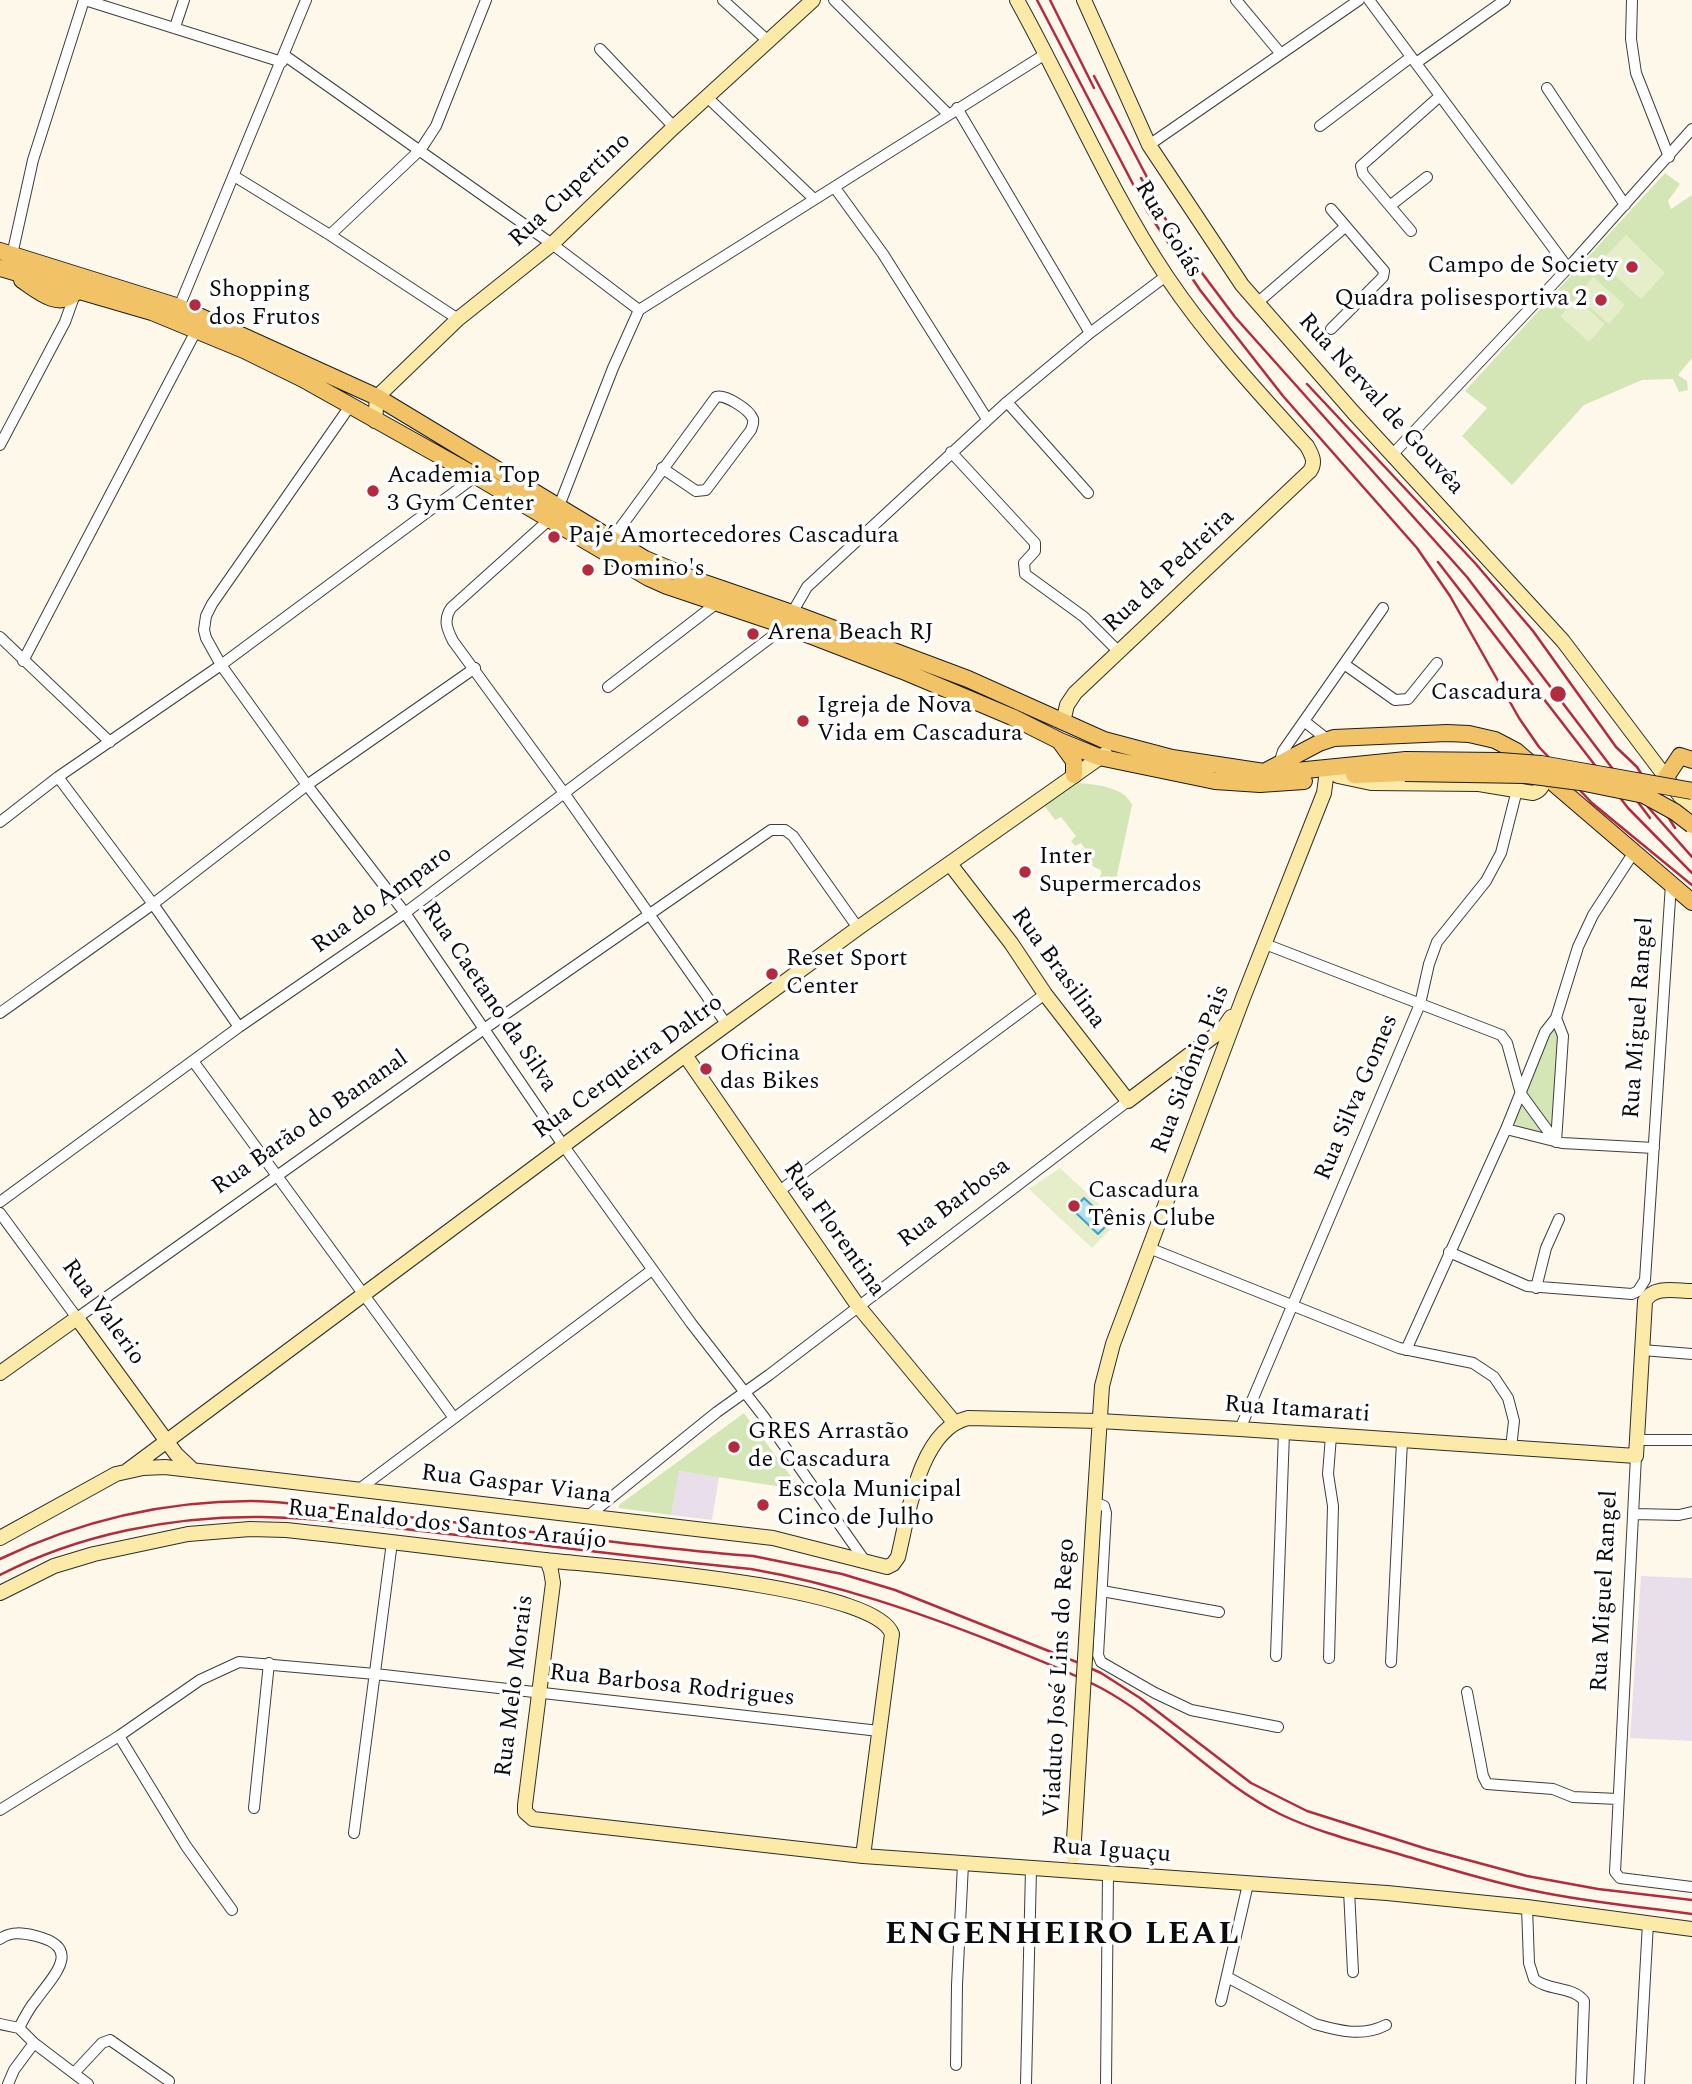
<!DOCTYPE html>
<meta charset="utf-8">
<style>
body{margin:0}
canvas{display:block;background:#fef8ea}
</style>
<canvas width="1692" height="2084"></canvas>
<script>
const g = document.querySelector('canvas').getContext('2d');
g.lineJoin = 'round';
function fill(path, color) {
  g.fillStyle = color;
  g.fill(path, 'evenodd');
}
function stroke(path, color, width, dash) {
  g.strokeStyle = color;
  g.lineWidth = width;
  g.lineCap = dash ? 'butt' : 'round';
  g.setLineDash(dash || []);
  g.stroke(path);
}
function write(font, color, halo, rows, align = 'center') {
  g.font = font + ' Spectral,serif';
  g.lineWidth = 7;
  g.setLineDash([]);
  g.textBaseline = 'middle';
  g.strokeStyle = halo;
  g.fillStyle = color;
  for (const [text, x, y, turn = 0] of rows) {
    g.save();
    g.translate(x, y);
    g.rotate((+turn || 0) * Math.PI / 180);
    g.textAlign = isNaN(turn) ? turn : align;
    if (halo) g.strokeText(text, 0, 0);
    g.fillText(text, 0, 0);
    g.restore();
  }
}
fill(new Path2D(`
 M 678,1471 L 719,1477 L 712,1520 L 671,1515 Z
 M 1641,1576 L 1692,1578 L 1692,1741 L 1630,1738 Z`), '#e8dfea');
fill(new Path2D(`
 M 1665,173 L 1680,184 L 1668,201 L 1671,209 L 1692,195 L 1692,358 L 1678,375 L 1687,381 L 1688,390 L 1679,392 L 1673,379 L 1642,380 L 1584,405 L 1512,485 L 1462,436 L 1487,408 L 1465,391 Z
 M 1077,783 C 1095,784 1125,787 1132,805 L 1116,880 L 1096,887 L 1089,877 L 1098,879 L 1101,875 L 1101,870 L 1088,864 L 1092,859 L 1081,843 L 1075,846 L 1071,841 L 1076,836 L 1061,817 L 1055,820 L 1044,805 Z
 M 1550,1028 L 1559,1029 L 1553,1129 L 1547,1134 L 1518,1127 L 1514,1122 Z
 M 744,1413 L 801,1490 L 679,1471 L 671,1515 L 619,1508 L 619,1505 Z`), '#d4e6b6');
fill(new Path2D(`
 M 1626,235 L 1665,273 L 1641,299 L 1600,262 Z
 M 1593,277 L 1625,305 L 1609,324 L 1577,296 Z
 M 1576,299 L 1605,324 L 1589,342 L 1560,316 Z
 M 1060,1168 L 1118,1222 L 1092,1248 L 1029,1189 Z`), '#e5eec8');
const water = new Path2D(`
 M 1084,1198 L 1110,1222 L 1098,1234 L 1073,1210 Z`);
fill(water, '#b2e1f3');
stroke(water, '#3c9dc7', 2);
const street = new Path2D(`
 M 85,0 L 282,62
 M 723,0 L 768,41
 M 834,0 L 948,114
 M 1236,0 L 1281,54
 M 1369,0 L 1568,268
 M 1632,0 L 1631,39 L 1636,73 L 1669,157
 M 175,27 L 184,0
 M 600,49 L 674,127
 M 284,55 L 552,244 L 639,310
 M 1416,63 L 1505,0
 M 1547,88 L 1625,205
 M 708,98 L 814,199
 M 957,108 L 1090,333
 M 1320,126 L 1411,57
 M 1149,145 L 1359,0
 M 234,176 L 330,235 L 458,319
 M 835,188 L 883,254 L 987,419
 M 1391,205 L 1427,177
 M 1411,231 L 1363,174 L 1361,166 L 1440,96
 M 330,235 L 421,149 L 436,126 L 486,0
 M 12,255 L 33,160 L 84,0
 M 1257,303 L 1345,227
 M 179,307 L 306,0
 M 1331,329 L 1383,277 L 1384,271 L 1331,209
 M 1007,402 L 1088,493
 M 350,406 L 212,604 L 206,616 L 204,630 L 206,638 L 221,665 L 307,785 L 405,913 L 563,1145 L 691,1323 L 764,1417 L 865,1561
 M 0,445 L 65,322 L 75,294
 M 951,452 L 1035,543 L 1035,551 L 1024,563 L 1025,574 L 1084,617 L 1119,652
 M 1392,455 L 1568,268 L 1692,129
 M 559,506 L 613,368 L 639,310 L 1047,53
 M 551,518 L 451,608 C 443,620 447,629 453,641 L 564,793 L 727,1025
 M 612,539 L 716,397 C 725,394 749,409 753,419 C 754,424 752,426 751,430 L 706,490 L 696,491 L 662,468
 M 792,613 L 807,587 L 1007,402 L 1090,333 L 1166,276
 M 0,637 L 110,742
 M 23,661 L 197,329
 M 1344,664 L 1395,700 L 1408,699 L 1437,663
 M 608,687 L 717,603
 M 1304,721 L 1328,740
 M 1279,764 L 1283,751 L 1383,608
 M 58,777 L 153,904 L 239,1027
 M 0,822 L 58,777 L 221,665 L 476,476
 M 1265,944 L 1501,1035 L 1507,1043 L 1521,1094 L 1556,1142
 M 0,1013 L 153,904 L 307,785 L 475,668
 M 1556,1018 L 1563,1036 L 1556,1142
 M 193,1061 L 454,1418
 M 1506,1129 L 1562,1143 L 1654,1148
 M 778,1192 L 1045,994
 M 0,1202 L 239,1027 L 405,913 L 786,626
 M 0,1213 L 77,1318 L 484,1029 L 771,830 L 785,830 L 793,836 L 858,928
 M 1149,1248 L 1399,1348 L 1473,1363 L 1494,1377 L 1508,1398 L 1514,1421 L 1511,1448
 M 1449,1252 L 1527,1286 L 1632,1294
 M 1536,1288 L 1546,1248 L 1559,1219
 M 1632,1294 L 1638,1291 L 1645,1280 L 1671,884
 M 1406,1350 L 1506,1129 L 1545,1032 L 1556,1018 L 1578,947 L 1593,915 L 1634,852
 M 1642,1350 L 1692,1354
 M 1240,1429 L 1420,1004 L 1429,964 L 1437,942 L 1486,881 L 1501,853 L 1517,790
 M 1637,1440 L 1692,1440
 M 1636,1456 L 1615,1872 L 1620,1878 L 1692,1887
 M 358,1490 L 652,1270
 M 1094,1502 L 1104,1506 L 1106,1513 L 1098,1655 L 1101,1662 L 1155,1693 L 1191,1710 L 1278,1727
 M 1634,1514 L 1679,1515 L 1692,1512
 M 587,1517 L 717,1412 L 769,1375 L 1128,1101
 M 1102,1591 L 1219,1612
 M 1276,1656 L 1284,1432
 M 1329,1658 L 1333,1506 L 1328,1474 L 1331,1436
 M 1391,1662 L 1402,1441
 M 1467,1692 L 1483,1776 L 1487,1784 L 1553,1789 L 1573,1797 L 1618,1799
 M 119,1736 L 186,1846 L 232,1910
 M 254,1808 L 269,1663
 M 0,1810 L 119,1736 L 200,1680 L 239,1662 L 375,1674 L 879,1731
 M 354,1833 L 392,1542
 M 1349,1890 L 1353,1972
 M 1527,1907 L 1529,1963 L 1534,1979 C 1548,1991 1573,1986 1584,2001 L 1581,2084
 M 0,1939 C 11,1931 23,1933 36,1936 C 84,1948 53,1976 36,2000 C 29,2008 24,2018 19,2028
 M 1227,1977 L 1315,2024 C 1339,2031 1363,2037 1386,2025
 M 1221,2001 L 1248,1884
 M 0,2024 L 19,2028 L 34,2043 L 88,2084
 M 956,2065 L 957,1985 L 963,1864
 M 74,2073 L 102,2043 L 110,2040 L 169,2081
 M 8,2084 L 14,2070 L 34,2043
 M 1026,2084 L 1031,1869
 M 1106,2084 L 1108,1874
 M 1639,2084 L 1648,1923`);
const secondary = new Path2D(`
 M 1017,0 C 1068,92 1109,190 1167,277 C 1208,338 1258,392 1307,446 C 1312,455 1316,462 1310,471 L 1075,693 L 1067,705 L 1063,722
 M 1084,0 L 1149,145 L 1242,285 L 1353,412 L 1563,641 L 1680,796 L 1692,808
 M 375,421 L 377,397 L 458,319 L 552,244 L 674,127 L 813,0
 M 1338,776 L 1371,783 L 1479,784 L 1533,793 C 1541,791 1545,783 1544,775
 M 950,864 L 1011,943 L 1045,994 L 1128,1101 L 1222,1030 L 1231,1017
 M 685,1055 L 858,1306 L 954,1422
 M 0,1373 L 77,1318 L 176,1454 L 193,1470
 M 128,1470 L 685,1055 L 858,928 L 1105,754
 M 1094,1510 L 1102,1386 L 1113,1344 L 1243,998 L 1324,793 L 1326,778
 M 0,1538 L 116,1474 L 143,1468 L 165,1467 L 773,1538 L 887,1567 L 893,1564 L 898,1557 C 908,1516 919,1430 968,1418 L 1099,1421 L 1240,1429 L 1636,1456 L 1645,1301 C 1654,1285 1676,1291 1692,1291
 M 547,1560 L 551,1571 L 553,1583 L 525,1805 L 525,1812 L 533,1819 L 863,1856 L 1387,1893 L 1527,1907 L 1692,1929
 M 0,1593 L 54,1566 L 94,1554 L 188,1534 L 250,1529 L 286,1530 C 373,1539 459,1551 545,1560 C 599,1566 875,1585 892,1634 L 863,1856`);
const primary = new Path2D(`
 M 0,251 L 179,307 L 377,397 L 645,559 L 693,579 L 792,613 L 968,679 L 1104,740 L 1172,758 L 1264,772 L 1286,772 L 1406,760
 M 0,268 L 152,312 L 244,350 L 303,379 L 476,476 L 649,578 L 667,586 L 786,626 L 903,671 L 1012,717 L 1060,741 L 1099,757 L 1215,781 L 1260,784 L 1304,781
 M 22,280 C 38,291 58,309 75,293
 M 1061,743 L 1074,761 L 1074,775
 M 1266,771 L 1319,743 L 1334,738 L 1447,733 L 1469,734 L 1495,740 L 1516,751 L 1692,902
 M 1354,775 L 1405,773
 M 1666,777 L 1680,756 L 1692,760`);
stroke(street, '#3e3e3e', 12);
stroke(secondary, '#2d2d2d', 16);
stroke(primary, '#1c1c1c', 18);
stroke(street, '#fff', 10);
stroke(secondary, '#fbeaa8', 14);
stroke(primary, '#f2c266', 16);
stroke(new Path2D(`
 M 1037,0 L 1147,211 L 1200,290 L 1283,396 L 1417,548 L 1450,596 L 1519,718 L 1539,747 L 1592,803 L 1692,885
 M 1050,0 L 1094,88
 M 1094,76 L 1151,185
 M 1141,178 L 1181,245 L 1235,317 L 1467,577 L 1650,818
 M 1307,384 L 1475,563 L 1533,631 L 1616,747 L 1637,767 L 1675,828
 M 1438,562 L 1628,808 L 1692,873
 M 1648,807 L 1692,857
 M 0,1559 C 79,1521 164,1501 251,1501 C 301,1502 350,1511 399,1516 C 517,1529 635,1547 753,1556 L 842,1574 L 895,1590 L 1079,1663 L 1101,1673 L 1140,1698 L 1251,1783 L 1307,1811 L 1427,1849 L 1527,1876 L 1598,1889 L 1692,1900
 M 0,1575 C 79,1534 173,1516 261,1517 C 327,1518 392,1528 457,1535 C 555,1547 653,1559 751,1569 C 837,1584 918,1612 999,1644 C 1033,1658 1068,1671 1101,1688 C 1166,1723 1215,1782 1282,1815 C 1320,1833 1362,1843 1402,1855 C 1446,1868 1490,1882 1535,1891 C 1587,1902 1640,1907 1692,1914`), '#b42a3f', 2.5);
const secondaryBridge = new Path2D(`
 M 1073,1856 L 1094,1510`);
const primaryBridge = new Path2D(`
 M 1406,760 L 1500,761 L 1541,764 L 1692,791
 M 1405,773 L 1526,775 L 1580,782 L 1644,795 L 1675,812 L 1692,825`);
stroke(secondaryBridge, '#2d2d2d', 16, []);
stroke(primaryBridge, '#1c1c1c', 18, []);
stroke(secondaryBridge, '#fbeaa8', 14);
stroke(primaryBridge, '#f2c266', 16);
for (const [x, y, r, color] of [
 [1632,267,7,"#b42a3f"],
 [1601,300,7,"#b42a3f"],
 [195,305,7,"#b42a3f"],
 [373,491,7,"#b42a3f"],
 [554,537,7,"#b42a3f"],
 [588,570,7,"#b42a3f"],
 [753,634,7,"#b42a3f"],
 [1558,694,9,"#b42a3f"],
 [803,721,7,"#b42a3f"],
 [1025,872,7,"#b42a3f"],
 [772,974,7,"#b42a3f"],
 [706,1069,7,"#b42a3f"],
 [1074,1206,7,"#b42a3f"],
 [734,1447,7,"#b42a3f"],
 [763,1505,7,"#b42a3f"]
]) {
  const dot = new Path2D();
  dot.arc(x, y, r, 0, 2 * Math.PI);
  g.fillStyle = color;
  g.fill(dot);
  stroke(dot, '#fff', 2.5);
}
write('24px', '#0b0b0b', '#fff', [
 ["Rua Cupertino",571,191,-43],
 ["Rua Goiás",1167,230,59],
 ["Rua Nerval de Gouvêa",1380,405,48],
 ["Rua da Pedreira",1170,572,-43],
 ["Rua do Amparo",383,901,-36],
 ["Rua Brasilina",1057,969,54],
 ["Rua Caetano da Silva",488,998,56],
 ["Rua Miguel Rangel",1640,1018,-86],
 ["Rua Cerqueira Daltro",629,1068,-36],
 ["Rua Sidônio Pais",1192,1070,-69],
 ["Rua Silva Gomes",1358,1098,-67],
 ["Rua Barão do Bananal",311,1124,-35],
 ["Rua Barbosa",955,1204,-37],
 ["Rua Florentina",833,1230,55],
 ["Rua Valerio",102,1313,54],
 ["Rua Itamarati",1297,1411,4],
 ["Rua Gaspar Viana",516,1486,7],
 ["Rua Enaldo dos Santos Araújo",447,1526,6],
 ["Rua Miguel Rangel",1606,1591,-87],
 ["Viaduto José Lins do Rego",1061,1678,-87],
 ["Rua Melo Morais",516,1686,-83],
 ["Rua Barbosa Rodrigues",672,1687,6],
 ["Rua Iguaçu",1111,1852,4]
]);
write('24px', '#0b0b0b', '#fff', [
 ["Campo de Society",1618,267,"right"],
 ["Shopping",209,291],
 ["dos Frutos",209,319],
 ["Quadra polisesportiva 2",1587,300,"right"],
 ["Academia Top",387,477],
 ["3 Gym Center",387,505],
 ["Pajé Amortecedores Cascadura",568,537],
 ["Domino's",602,570],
 ["Arena Beach RJ",767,634],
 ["Cascadura",1542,694,"right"],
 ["Igreja de Nova",817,707],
 ["Vida em Cascadura",817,735],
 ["Inter",1039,858],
 ["Supermercados",1039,886],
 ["Reset Sport",786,960],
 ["Center",786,988],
 ["Oficina",720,1055],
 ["das Bikes",720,1083],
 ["Cascadura",1088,1192],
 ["Tênis Clube",1088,1220],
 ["GRES Arrastão",748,1433],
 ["de Cascadura",748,1461],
 ["Escola Municipal",777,1491],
 ["Cinco de Julho",777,1519]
], 'left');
g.letterSpacing = '2px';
write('bold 32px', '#0b0b0b', '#fff', [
 ["ENGENHEIRO LEAL",1063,1937]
]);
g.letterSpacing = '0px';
</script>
